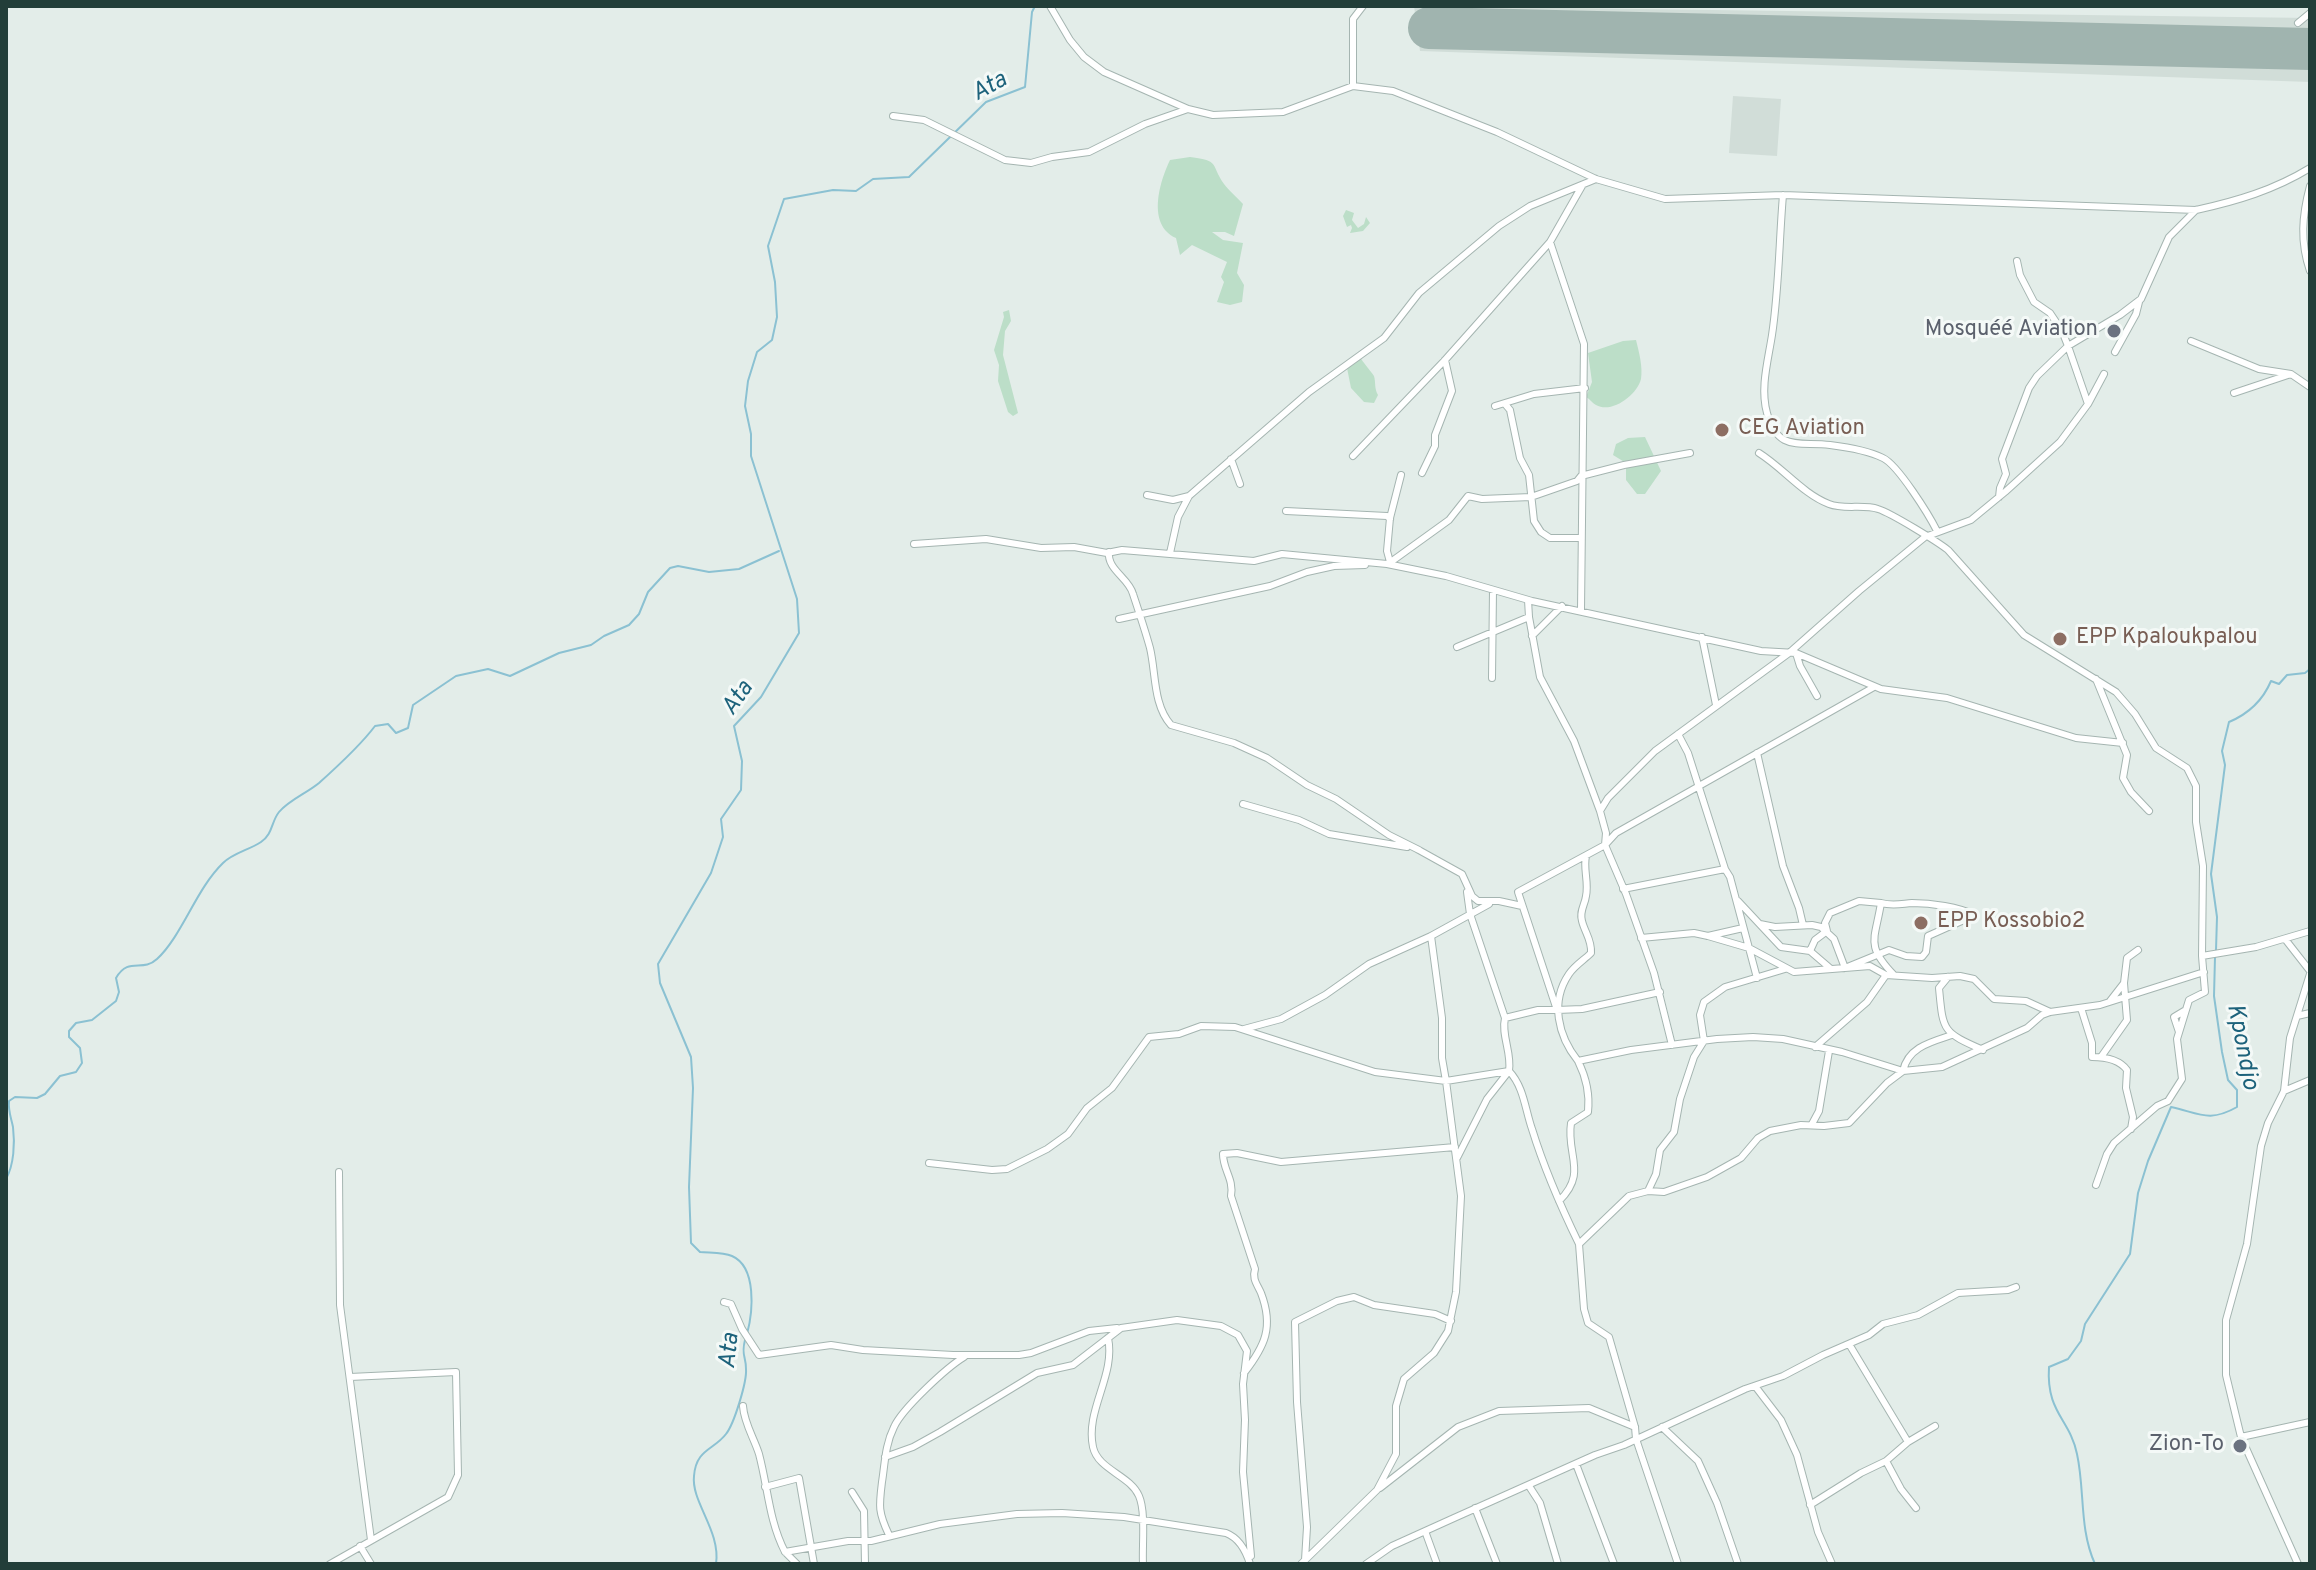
<!DOCTYPE html>
<meta charset="utf-8">
<style>
body{margin:0}
#map{position:relative;width:2316px;height:1570px;overflow:hidden;background:#e3ede9;font-family:Overpass,sans-serif}
canvas{display:block}
.frame{position:absolute;inset:0;border:8px solid #223e39;pointer-events:none}
</style>
<div id="map">
<canvas width="2316" height="1570"></canvas>
<div class="frame"></div>
</div>
<script>
const g = document.querySelector('canvas').getContext('2d');
g.lineJoin = 'round';
function fill(path, color) {
  g.fillStyle = color;
  g.fill(path, 'evenodd');
}
function stroke(path, color, width, dash) {
  g.strokeStyle = color;
  g.lineWidth = width;
  g.lineCap = dash ? 'butt' : 'round';
  g.setLineDash(dash || []);
  g.stroke(path);
}
function write(font, color, halo, rows, align = 'center') {
  g.font = font + ' Overpass,sans-serif';
  g.lineWidth = 6;
  g.setLineDash([]);
  g.textBaseline = 'middle';
  g.strokeStyle = halo;
  g.fillStyle = color;
  for (const [text, x, y, turn = 0] of rows) {
    g.save();
    g.translate(x, y);
    g.rotate((+turn || 0) * Math.PI / 180);
    g.textAlign = isNaN(turn) ? turn : align;
    if (halo) g.strokeText(text, 0, 0);
    g.fillText(text, 0, 0);
    g.restore();
  }
}
fill(new Path2D(`
 M 1414,6 L 2310,18 L 2310,82 L 1420,51 Z
 M 1733,96 L 1781,99 L 1777,156 L 1729,153 Z`), '#d1ddd8');
fill(new Path2D(`
 M 1190,157 C 1221,161 1210,164 1224,184 C 1229,191 1237,197 1243,204 L 1234,236 L 1225,232 L 1212,232 L 1223,240 L 1243,243 L 1237,273 L 1244,285 L 1242,302 L 1230,305 L 1217,302 L 1224,282 L 1221,277 L 1227,262 L 1192,245 L 1180,255 L 1176,238 C 1147,225 1159,183 1170,160 Z
 M 1346,210 L 1354,213 L 1352,220 L 1358,228 L 1364,224 L 1366,217 L 1370,223 L 1363,231 L 1350,233 L 1352,228 L 1351,225 L 1347,227 L 1343,216 Z
 M 1009,310 L 1011,321 L 1005,331 L 1003,355 L 1018,413 L 1013,416 L 1008,412 L 998,381 L 999,365 L 994,350 L 1004,317 L 1003,312 Z
 M 1636,340 C 1639,352 1643,367 1641,379 C 1637,395 1612,414 1596,405 C 1592,403 1590,399 1586,397 L 1592,382 L 1588,353 L 1623,341 Z
 M 1360,357 C 1362,361 1373,374 1374,376 C 1376,383 1374,388 1378,395 L 1374,403 L 1364,402 L 1351,388 L 1347,368 Z
 M 1645,437 L 1661,471 L 1645,494 L 1637,494 L 1626,480 L 1626,463 L 1613,455 L 1616,444 L 1628,438 Z`), '#bcdec8');
stroke(new Path2D(`
 M 2216,950 L 2217,917 L 2211,874 L 2225,765 L 2222,751 L 2229,722 C 2248,714 2263,700 2271,681 L 2279,684 L 2287,675 L 2305,673 L 2310,669
 M 6,1179 C 14,1165 15,1143 13,1127 C 11,1117 8,1111 9,1101 L 15,1097 L 37,1098 L 45,1094 L 60,1076 L 76,1072 L 82,1063 L 80,1048 L 69,1037 L 69,1031 L 76,1023 L 92,1020 L 116,1001 L 119,992 L 116,978 C 129,956 142,973 157,959 C 182,936 196,889 223,863 C 233,853 249,850 261,842 C 273,834 271,822 279,812 C 289,800 307,793 319,783 C 338,766 360,746 375,726 L 388,724 L 396,733 L 408,728 L 413,705 L 456,676 L 488,669 L 510,676 L 559,653 L 591,645 L 604,636 L 629,625 L 639,614 L 648,592 L 670,568 L 678,566 L 709,572 L 739,569 L 779,551
 M 747,1334 C 753,1312 757,1267 732,1256 C 723,1252 710,1253 700,1252 L 691,1243 L 689,1187 L 693,1088 L 691,1057 L 660,983 L 658,964 L 711,873 L 723,837 L 721,819 L 741,790 L 742,761 L 734,726 L 761,697 L 799,633 L 797,599 L 751,456 L 751,434 L 745,406 L 748,381 L 757,352 L 772,340 L 777,317 L 775,282 L 768,246 L 784,199 L 833,190 L 856,191 L 873,179 L 909,177 L 986,102 L 1025,87 L 1032,12 L 1035,6
 M 716,1564 C 721,1531 691,1502 694,1476 C 696,1449 714,1450 726,1434 C 734,1424 747,1382 746,1369 C 746,1356 741,1355 745,1340
 M 2095,1564 C 2079,1529 2085,1490 2077,1454 C 2070,1419 2046,1413 2049,1367 L 2068,1359 L 2081,1341 L 2085,1324 L 2130,1254 L 2138,1193 L 2148,1161 L 2171,1107 C 2199,1113 2209,1123 2237,1107 L 2237,1090 L 2228,1080 L 2222,1052 L 2214,996 L 2215,957`), '#8bc1d2', 2);
stroke(new Path2D(`
 M 1429,28 L 2310,49`), '#a0b4af', 42);
const street = new Path2D(`
 M 1050,6 L 1070,40 L 1084,57 L 1104,72 L 1188,109 L 1213,115 L 1283,112 L 1353,86 L 1393,91 L 1497,132 L 1596,179 L 1665,199 L 1783,195 L 2196,210 C 2237,201 2274,190 2310,168
 M 2298,23 L 2310,13
 M 1353,86 L 1353,19 L 1363,6
 M 893,116 L 924,120 L 1005,160 L 1031,163 L 1052,157 L 1089,152 L 1145,124 L 1188,109
 M 2310,186 C 2302,216 2300,242 2310,271
 M 1783,195 C 1779,242 1779,289 1772,335 C 1768,361 1760,388 1767,413 C 1778,453 1800,441 1830,445 C 1846,447 1869,451 1883,458 C 1898,465 1929,515 1937,531
 M 1550,242 L 1584,344 L 1581,610
 M 2191,341 L 2259,369 L 2291,374 L 2310,387
 M 2115,352 L 2136,314 L 2139,302
 M 2234,393 L 2291,374
 M 1505,404 L 1510,410 L 1520,458 L 1529,475 L 1534,521 L 1541,532 L 1550,538 L 1581,538
 M 2088,404 L 2104,374
 M 1495,406 L 1534,394 L 1585,388
 M 1759,453 C 1783,468 1803,494 1829,504 C 1844,510 1863,504 1878,509 C 1891,513 1938,542 1948,550 L 2024,635 L 2116,692 L 2135,714 L 2156,748 L 2187,768 L 2196,786 L 2196,822 L 2203,866 L 2202,956
 M 1353,456 L 1445,360 L 1550,242 L 1582,186
 M 1231,459 L 1240,484
 M 1422,473 L 1435,446 L 1435,435 L 1452,391 L 1445,360
 M 1147,495 L 1173,500 L 1189,496
 M 1999,497 L 2000,488 L 2006,474 L 2002,459 L 2029,388 L 2037,376 L 2068,346 L 2062,331 L 2050,313 L 2034,302 L 2020,275 L 2017,261
 M 1286,511 L 1387,516 L 1390,519
 M 914,544 L 986,539 L 1041,548 L 1074,547 L 1107,553 L 1122,550 L 1254,561 L 1282,554 L 1387,564 L 1446,576 L 1532,601 L 1761,651 L 1796,653 L 1881,689 L 1947,698 L 2076,738 L 2123,743
 M 1109,552 C 1107,570 1129,578 1133,594 C 1139,612 1145,630 1150,648 C 1156,673 1153,705 1171,725 L 1234,743 L 1267,758 L 1307,785 L 1336,799 L 1389,835 L 1419,850
 M 1170,553 L 1178,517 L 1189,496 L 1309,392 L 1384,338 L 1419,293 L 1499,226 L 1530,206 L 1596,179
 M 1390,562 L 1387,551 L 1390,518 L 1401,475
 M 1388,564 L 1449,520 L 1468,496 L 1482,499 L 1531,497 L 1577,481 L 1581,476 L 1624,465 L 1690,453
 M 1528,600 L 1529,617 L 1540,677 L 1574,741 L 1600,811
 M 1119,619 L 1270,586 L 1307,572 L 1334,566 L 1365,565
 M 1532,636 L 1562,606
 M 1702,637 L 1716,705
 M 1457,647 L 1529,617
 M 1796,653 L 1800,666 L 1817,696
 M 1492,678 L 1493,590
 M 2096,679 L 2127,755 L 2123,778 L 2131,792 L 2149,811
 M 1678,734 L 1688,753 L 1725,869
 M 1757,753 L 1783,866 L 1799,908 L 1803,925
 M 1243,804 L 1299,820 L 1329,834 L 1407,847
 M 1417,849 L 1462,874 L 1472,896 L 1478,901 L 1499,901 L 1522,906
 M 1586,856 C 1583,869 1589,882 1586,896 C 1585,905 1579,911 1582,921 C 1585,933 1592,940 1591,953 C 1584,960 1575,965 1569,974 C 1550,1002 1558,1036 1578,1061 L 1631,1050 L 1717,1039 L 1753,1037 L 1783,1039 L 1842,1052 L 1903,1071 L 1942,1067 L 2027,1028 L 2042,1015 L 2050,1012 L 2100,1005 L 2204,972
 M 1623,889 L 1725,869 L 1730,877 L 1757,978
 M 1467,892 L 1470,914 L 1505,1018
 M 1738,901 L 1781,947 L 1810,951 L 1831,969
 M 1760,924 L 1775,927 L 1812,925 L 1821,927 L 1834,939 L 1845,968 L 1889,950 L 1906,956 L 1922,957 L 1926,952 L 1928,936 L 1975,915
 M 1708,936 L 1743,928
 M 1641,938 L 1694,933 L 1708,936 L 1749,948 L 1794,972 L 1870,966 L 1886,975 L 1932,978 L 1960,976 L 1974,979 L 1994,999 L 2026,1001 L 2050,1012
 M 2285,939 L 2310,971
 M 1810,951 L 1815,940 L 1827,931 L 1825,923 L 1830,913 L 1859,901 L 1881,903
 M 1894,975 C 1865,945 1875,940 1881,903 C 1892,906 1900,904 1912,903 C 1932,903 1958,907 1975,915
 M 1948,977 L 1939,988 C 1943,1031 1942,1032 1983,1050
 M 2110,1001 L 2124,983 L 2127,958 L 2138,950
 M 2081,1008 L 2092,1043 L 2092,1057 C 2105,1057 2119,1059 2127,1070 L 2126,1088 L 2133,1117 L 2131,1129
 M 1557,1010 L 1582,1009 L 1660,992
 M 2297,1016 L 2310,1013
 M 1244,1029 L 1281,1019 L 1325,995 L 1369,964 L 1431,936 L 1489,904
 M 2179,1032 L 2174,1017 L 2184,1011
 M 1672,1045 L 1654,973 L 1626,894 L 1605,845 L 1616,833 L 1874,687
 M 1815,1047 L 1867,1002 L 1886,975
 M 2101,1057 L 2127,1020 L 2124,983
 M 2284,1091 L 2310,1080
 M 1812,1124 L 1819,1111 L 1829,1051
 M 1457,1158 L 1487,1099 L 1509,1071 C 1524,1087 1525,1109 1532,1129 C 1544,1168 1561,1207 1579,1244
 M 929,1163 L 992,1170 L 1007,1169 L 1047,1149 L 1068,1134 L 1087,1108 L 1112,1088 L 1149,1037 L 1179,1034 L 1201,1026 L 1235,1027 L 1375,1072 L 1446,1081 L 1442,1058 L 1442,1018 L 1431,936
 M 339,1172 L 340,1305 L 371,1540
 M 2096,1185 L 2107,1154 L 2114,1143 L 2157,1106 L 2168,1101 L 2182,1079 L 2177,1039 L 2189,1000 L 2205,992 L 2202,956 L 2256,947 L 2310,931
 M 1648,1191 L 1656,1174 L 1660,1150 L 1674,1132 L 1680,1099 L 1694,1057 L 1704,1041 L 1700,1015 L 1704,1002 L 1725,987 L 1785,969
 M 1559,1201 C 1588,1173 1566,1155 1571,1123 L 1588,1112 C 1590,1094 1586,1077 1578,1061
 M 724,1302 L 731,1304 L 742,1329 L 759,1355 L 831,1345 L 863,1350 L 953,1355 L 1019,1355 L 1031,1353 L 1089,1331 L 1117,1328
 M 1108,1338 C 1116,1375 1085,1410 1093,1447 C 1098,1470 1130,1475 1139,1496 C 1146,1512 1142,1546 1143,1564
 M 1849,1344 L 1908,1442
 M 1244,1373 C 1265,1346 1274,1327 1261,1293 C 1257,1284 1252,1279 1255,1269 L 1231,1196 C 1234,1179 1223,1170 1223,1154 L 1237,1153 L 1281,1162 L 1455,1147
 M 1755,1386 L 1781,1420 L 1797,1455 L 1818,1532 L 1832,1564
 M 743,1406 C 744,1423 754,1438 759,1454 C 768,1488 769,1521 785,1552 L 848,1541 L 871,1541 L 940,1524 L 1017,1514 L 1062,1513 L 1124,1517 L 1226,1533 C 1239,1538 1246,1551 1250,1564
 M 1662,1427 L 1698,1461 L 1717,1503 L 1738,1564
 M 2241,1437 L 2310,1422
 M 885,1457 L 913,1447 L 940,1432 L 1037,1373 L 1073,1365 L 1121,1328 L 1177,1320 L 1221,1326 L 1238,1335 L 1247,1351 L 1243,1384 L 1245,1420 L 1243,1472 L 1251,1556
 M 1886,1461 L 1901,1489 L 1916,1508
 M 1576,1464 L 1614,1564
 M 1529,1486 L 1540,1503 L 1558,1564
 M 765,1487 L 799,1478 L 814,1564
 M 1380,1488 L 1458,1427 L 1499,1411 L 1589,1408 L 1635,1427
 M 852,1492 L 864,1511 L 865,1564
 M 1810,1505 L 1861,1473 L 1886,1461 L 1908,1442 L 1935,1426
 M 1475,1508 L 1497,1564
 M 1425,1531 L 1437,1564
 M 889,1535 C 878,1512 879,1506 882,1482 C 885,1463 885,1445 894,1427 C 902,1409 946,1368 964,1357
 M 360,1546 L 371,1564
 M 785,1552 L 797,1564
 M 1305,1560 L 1307,1527 L 1297,1402 L 1295,1322 L 1337,1301 L 1354,1297 L 1374,1305 L 1435,1314 L 1451,1321
 M 330,1564 L 448,1497 L 458,1475 L 456,1372 L 350,1377
 M 1301,1564 L 1377,1490 L 1396,1454 L 1396,1406 L 1404,1379 L 1434,1353 L 1448,1331 L 1456,1292 L 1461,1196 L 1446,1081 L 1509,1071 C 1512,1053 1501,1035 1505,1018 L 1538,1010 L 1557,1010 L 1518,892 L 1605,845 L 1606,833 L 1600,811 L 1608,798 L 1655,751 L 1789,653 L 1859,591 L 1925,537 L 1971,520 L 2005,492 L 2060,442 L 2088,404 L 2068,346 L 2120,315 L 2141,299 L 2169,237 L 2196,210
 M 1366,1564 L 1392,1546 L 1454,1518 L 1595,1455 L 1624,1445 L 1745,1389 L 1783,1376 L 1823,1355 L 1869,1335 L 1883,1324 L 1918,1315 L 1958,1293 L 2008,1290 L 2016,1287
 M 1678,1564 L 1636,1439 L 1635,1427 L 1609,1337 L 1588,1323 L 1584,1309 L 1579,1244 L 1629,1196 L 1648,1191 L 1664,1192 L 1707,1177 L 1741,1158 L 1758,1138 L 1770,1131 L 1801,1125 L 1824,1126 L 1849,1123 L 1887,1083 L 1903,1071 C 1908,1047 1931,1042 1952,1035
 M 2298,1564 L 2241,1437 L 2226,1375 L 2226,1320 L 2247,1244 L 2261,1146 L 2268,1123 L 2284,1091 L 2290,1038 L 2310,974`);
stroke(street, '#a5b5b1', 8);
stroke(street, '#fff', 6);
for (const [x, y, r, color] of [
 [2114,331,8,"#6b7280"],
 [1722,430,8,"#8d6e63"],
 [2060,639,8,"#8d6e63"],
 [1921,923,8,"#8d6e63"],
 [2240,1446,8,"#6b7280"]
]) {
  const dot = new Path2D();
  dot.arc(x, y, r, 0, 2 * Math.PI);
  g.fillStyle = color;
  g.fill(dot);
  stroke(dot, '#f4f9f7', 3);
}
write('22px', '#5b616d', '#f4f9f7', [
 ["Mosquéé Aviation",2098,331],
 ["Zion-To",2224,1446]
], 'right');
write('22px', '#785e54', '#f4f9f7', [
 ["CEG Aviation",1738,430],
 ["EPP Kpaloukpalou",2076,639],
 ["EPP Kossobio2",1937,923]
], 'left');
write('italic 24px', '#1c627b', '#f4f9f7', [
 ["Ata",990,88,-29],
 ["Ata",739,699,-55],
 ["Kpondjo",2241,1047,79],
 ["Ata",731,1351,-84]
]);
</script>
